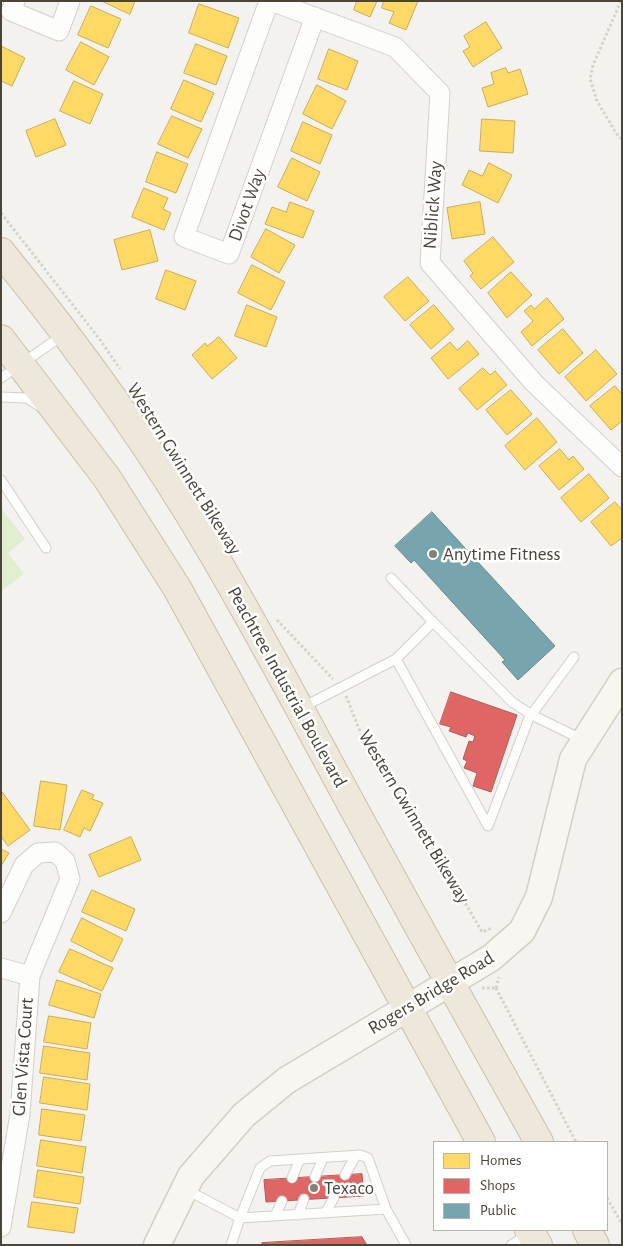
<!DOCTYPE html>
<style>
body{margin:0}
#map{position:relative;width:623px;height:1246px;overflow:hidden;background:#f4f2ee;font-family:"Alegreya Sans",sans-serif}
canvas{display:block}
.frame{position:absolute;inset:0;border:2px solid #4b4439;pointer-events:none}
.legend{position:absolute;left:433px;top:1141px;width:175px;height:90px;box-sizing:border-box;background:#fff;border:1px solid #b7b4b0;margin:0;padding:6px 9px;list-style:none;font-size:15px;color:#4b4439}
.legend li{display:flex;align-items:center;gap:10px;height:25px}
.legend b{width:25px;border:1px solid #b7b4b0}
</style>
<div id="map">
<canvas width="623" height="1246"></canvas>
<div class="frame"></div>
<ul class="legend">
<li><b style="height:14px;background:#ffd966"></b>Homes</li>
<li><b style="height:14px;background:#e06666"></b>Shops</li>
<li><b style="height:14px;background:#76a5af"></b>Public</li>
</ul>
</div>
<script>
const g = document.querySelector('canvas').getContext('2d');
g.lineJoin = 'round';
function fill(path, color) {
  g.fillStyle = color;
  g.fill(path, 'evenodd');
}
function stroke(path, color, width, dash) {
  g.strokeStyle = color;
  g.lineWidth = width;
  g.lineCap = dash ? 'butt' : 'round';
  g.setLineDash(dash || []);
  g.stroke(path);
}
function write(font, color, halo, rows, align = 'center') {
  g.font = font + ' "Alegreya Sans",sans-serif';
  g.lineWidth = 5;
  g.setLineDash([]);
  g.textBaseline = 'middle';
  g.strokeStyle = halo;
  g.fillStyle = color;
  for (const [text, x, y, turn = 0] of rows) {
    g.save();
    g.translate(x, y);
    g.rotate((+turn || 0) * Math.PI / 180);
    g.textAlign = isNaN(turn) ? turn : align;
    if (halo) g.strokeText(text, 0, 0);
    g.fillText(text, 0, 0);
    g.restore();
  }
}
fill(new Path2D(`
 M 1,508 L 25,539 L 8,553 L 24,574 L 1,591 Z`), '#e1eecf');
const homes = new Path2D(`
 M 102,1 L 135,1 L 130,14 Z
 M 357,1 L 377,1 L 370,17 L 354,10 Z
 M 384,1 L 418,1 L 406,30 L 389,23 L 394,12 L 382,8 Z
 M 199,4 L 239,18 L 228,48 L 189,33 Z
 M 91,6 L 121,19 L 108,48 L 78,35 Z
 M 486,22 L 502,48 L 473,67 L 463,51 L 470,47 L 464,36 Z
 M 81,42 L 109,57 L 94,85 L 66,70 Z
 M 196,44 L 227,56 L 216,85 L 184,73 Z
 M 1,46 L 25,58 L 12,86 L 1,81 Z
 M 329,49 L 358,61 L 347,90 L 318,79 Z
 M 506,68 L 508,73 L 520,69 L 528,94 L 488,107 L 482,88 L 494,84 L 491,73 Z
 M 184,80 L 214,93 L 201,122 L 171,109 Z
 M 74,81 L 103,94 L 90,124 L 60,111 Z
 M 317,85 L 346,101 L 332,129 L 303,114 Z
 M 172,116 L 202,129 L 188,158 L 158,144 Z
 M 55,119 L 66,145 L 36,157 L 26,131 Z
 M 482,119 L 515,121 L 513,153 L 480,151 Z
 M 303,122 L 332,135 L 320,164 L 291,151 Z
 M 157,152 L 188,164 L 176,193 L 146,182 Z
 M 292,158 L 320,172 L 307,201 L 278,187 Z
 M 489,163 L 512,175 L 498,203 L 462,185 L 469,170 L 482,176 Z
 M 144,188 L 168,198 L 163,209 L 171,213 L 164,230 L 132,217 Z
 M 290,202 L 314,211 L 303,238 L 265,224 L 272,207 L 286,212 Z
 M 480,202 L 485,234 L 452,239 L 447,208 Z
 M 266,229 L 295,245 L 279,273 L 251,257 Z
 M 150,230 L 158,261 L 122,270 L 114,240 Z
 M 493,237 L 514,262 L 481,289 L 470,276 L 473,273 L 464,261 Z
 M 252,265 L 285,282 L 271,310 L 238,293 Z
 M 166,270 L 196,281 L 185,310 L 156,299 Z
 M 511,272 L 532,295 L 507,318 L 488,293 Z
 M 408,277 L 429,301 L 405,321 L 384,297 Z
 M 547,298 L 564,319 L 532,346 L 521,332 L 533,321 L 524,311 L 531,305 L 534,309 Z
 M 247,305 L 277,317 L 266,347 L 235,336 Z
 M 434,305 L 454,329 L 431,349 L 410,325 Z
 M 563,329 L 583,353 L 559,374 L 538,350 Z
 M 219,337 L 237,358 L 212,379 L 192,355 L 205,343 L 207,346 Z
 M 468,341 L 479,354 L 448,379 L 431,358 L 450,342 L 457,350 Z
 M 596,350 L 617,374 L 586,401 L 565,377 Z
 M 483,368 L 490,375 L 495,371 L 507,385 L 477,410 L 459,389 Z
 M 615,386 L 622,394 L 622,421 L 611,430 L 590,406 Z
 M 511,390 L 532,414 L 507,435 L 486,410 Z
 M 537,418 L 557,442 L 525,470 L 505,446 Z
 M 560,449 L 569,460 L 573,456 L 584,469 L 559,490 L 539,466 Z
 M 589,474 L 609,498 L 581,522 L 561,498 Z
 M 615,502 L 622,510 L 622,538 L 611,546 L 591,522 Z
 M 41,781 L 67,785 L 60,830 L 34,826 Z
 M 82,790 L 94,795 L 92,799 L 103,803 L 90,831 L 84,828 L 80,837 L 64,830 Z
 M 2,792 L 30,830 L 8,846 L 1,836 Z
 M 131,837 L 141,860 L 99,877 L 89,855 Z
 M 1,849 L 9,853 L 1,866 Z
 M 92,890 L 135,909 L 126,931 L 82,912 Z
 M 82,918 L 123,939 L 112,962 L 71,941 Z
 M 70,949 L 113,968 L 102,991 L 59,972 Z
 M 57,980 L 101,994 L 94,1018 L 49,1005 Z
 M 49,1016 L 91,1023 L 87,1049 L 44,1042 Z
 M 44,1046 L 90,1053 L 87,1080 L 40,1073 Z
 M 44,1077 L 90,1084 L 87,1110 L 40,1103 Z
 M 42,1109 L 85,1115 L 81,1141 L 39,1135 Z
 M 41,1140 L 86,1147 L 82,1173 L 37,1166 Z
 M 38,1170 L 84,1177 L 80,1204 L 34,1197 Z
 M 32,1202 L 78,1208 L 74,1233 L 28,1227 Z`);
fill(homes, '#ffd966');
stroke(homes, '#c9ac58', 1);
const shops = new Path2D(`
 M 451,692 L 517,715 L 491,792 L 473,786 L 477,773 L 464,768 L 467,761 L 463,759 L 469,741 L 473,742 L 475,736 L 468,733 L 466,737 L 449,731 L 451,727 L 440,724 Z
 M 362,1174 L 364,1196 L 266,1202 L 264,1180 Z
 M 362,1237 L 367,1245 L 262,1245 L 262,1243 Z`);
fill(shops, '#e06666');
stroke(shops, '#b35c58', 1);
const public = new Path2D(`
 M 432,512 L 555,646 L 518,680 L 502,662 L 505,660 L 414,560 L 411,563 L 395,546 Z`);
fill(public, '#76a5af');
stroke(public, '#69888c', 1);
const lane = new Path2D(`
 M 1,378 L 63,335
 M 1,397 L 27,398 L 39,406
 M 1,480 L 46,548
 M 391,578 L 433,622
 M 396,659 L 433,622 L 512,702 L 532,715 L 583,740
 M 303,707 L 396,659 L 488,826 L 529,718 L 574,657
 M 345,1175 L 356,1155
 M 315,1177 L 323,1158
 M 292,1178 L 300,1159
 M 187,1190 L 240,1218 L 260,1168 L 270,1161 L 360,1155 L 368,1158 L 386,1209 L 406,1245
 M 325,1213 L 334,1198
 M 298,1215 L 304,1199
 M 275,1216 L 282,1201
 M 231,1245 L 240,1218 L 386,1209
 M 511,1245 L 529,1234`);
const street = new Path2D(`
 M 15,1 L 11,11 L 59,31 L 70,1
 M 269,1 L 184,237 L 229,254 L 315,17
 M 271,1 L 395,47 L 440,93 L 430,263 L 534,383 L 622,467
 M 1,913 L 24,865 L 38,853 L 55,852 L 65,861 L 70,879 L 30,976
 M 1,968 L 30,976 L 20,1114 L 1,1227`);
const secondary = new Path2D(`
 M 157,1245 L 191,1176 L 244,1115 L 287,1080 L 491,958 L 522,931 L 539,897 L 573,759 L 622,682`);
const highway = new Path2D(`
 M 1,252 C 77,345 149,444 209,547 C 264,640 314,736 366,831 C 423,935 481,1039 539,1142
 M 1,339 L 107,478 L 177,588 L 481,1142
 M 529,1230 L 538,1245
 M 587,1230 L 595,1245`);
stroke(lane, '#d2d0cb', 11);
stroke(street, '#d2d0cb', 21);
stroke(secondary, '#d3cfc5', 29);
stroke(highway, '#ccbfa9', 30);
stroke(new Path2D(`
 M 621,1 L 593,65 L 590,79 L 597,101 L 616,133 L 622,139
 M 1,213 L 101,341 L 120,369
 M 187,467 L 210,504
 M 277,620 L 333,679
 M 346,696 L 363,739 L 414,814 L 482,932 L 492,928
 M 482,988 L 496,988
 M 496,988 L 499,977
 M 496,988 L 576,1142
 M 607,1198 L 622,1224`), '#d3d2cc', 3, [2.5, 2.5]);
stroke(lane, '#fdfdfc', 9);
stroke(street, '#fdfdfc', 19);
stroke(secondary, '#f7f6f1', 26);
stroke(highway, '#ede8db', 28);
for (const [x, y, r, color] of [
 [433,554,5,"#868178"],
 [314,1188,5,"#868178"]
]) {
  const dot = new Path2D();
  dot.arc(x, y, r, 0, 2 * Math.PI);
  g.fillStyle = color;
  g.fill(dot);
  stroke(dot, '#fff', 2);
}
write('19px', '#4b4439', '#fff', [
 ["Divot Way",247,205,-70],
 ["Niblick Way",433,205,-86],
 ["Western Gwinnett Bikeway",184,469,58],
 ["Peachtree Industrial Boulevard",287,687,61],
 ["Western Gwinnett Bikeway",414,817,59],
 ["Rogers Bridge Road",431,993,-31],
 ["Glen Vista Court",23,1057,-86]
]);
write('19px', '#4b4439', '#fff', [
 ["Anytime Fitness",443,554],
 ["Texaco",324,1188]
], 'left');
</script>
